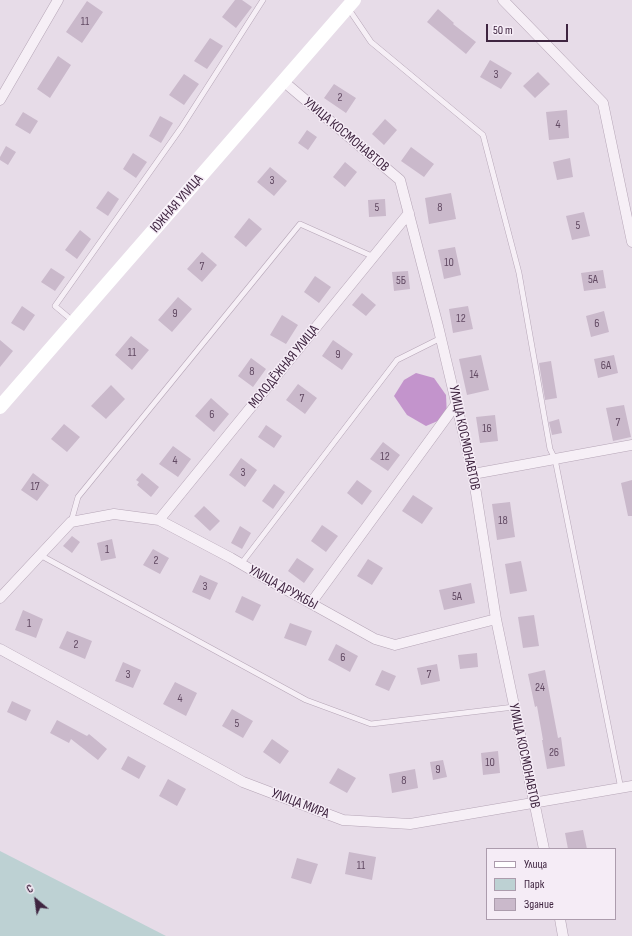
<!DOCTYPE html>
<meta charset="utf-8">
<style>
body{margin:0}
#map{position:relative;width:632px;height:936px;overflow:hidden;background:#e7dce8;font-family:"Sofia Sans Condensed",sans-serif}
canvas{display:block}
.legend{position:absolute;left:486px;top:848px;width:130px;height:72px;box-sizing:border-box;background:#f5ecf6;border:1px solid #ac9cad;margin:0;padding:5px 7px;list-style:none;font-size:12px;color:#3f2540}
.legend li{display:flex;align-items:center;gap:8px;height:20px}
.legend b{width:20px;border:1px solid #ac9cad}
.north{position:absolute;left:16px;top:880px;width:40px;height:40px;-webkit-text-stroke:3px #f5ecf6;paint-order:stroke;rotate:331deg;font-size:11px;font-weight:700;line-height:16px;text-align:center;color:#3f2540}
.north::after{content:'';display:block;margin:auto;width:14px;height:18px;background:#3f2540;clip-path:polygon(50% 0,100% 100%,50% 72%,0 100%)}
.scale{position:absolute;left:486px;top:24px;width:82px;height:18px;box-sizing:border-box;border:2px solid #3f2540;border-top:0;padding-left:5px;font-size:12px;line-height:14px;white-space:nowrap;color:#3f2540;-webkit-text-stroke:3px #f5ecf6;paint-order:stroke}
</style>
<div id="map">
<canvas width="632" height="936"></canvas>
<ul class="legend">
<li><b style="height:5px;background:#fff"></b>Улица</li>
<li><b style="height:11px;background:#bdd1d3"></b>Парк</li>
<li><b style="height:11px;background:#cab9cb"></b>Здание</li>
</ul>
<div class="north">С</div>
<div class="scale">50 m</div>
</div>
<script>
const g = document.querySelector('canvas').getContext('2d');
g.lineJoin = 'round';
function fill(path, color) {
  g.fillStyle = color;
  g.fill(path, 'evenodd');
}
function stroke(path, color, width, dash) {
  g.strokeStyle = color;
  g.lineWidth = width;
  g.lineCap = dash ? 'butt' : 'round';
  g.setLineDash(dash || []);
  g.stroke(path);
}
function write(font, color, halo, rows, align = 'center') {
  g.font = font + ' "Sofia Sans Condensed",sans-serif';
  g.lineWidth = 3;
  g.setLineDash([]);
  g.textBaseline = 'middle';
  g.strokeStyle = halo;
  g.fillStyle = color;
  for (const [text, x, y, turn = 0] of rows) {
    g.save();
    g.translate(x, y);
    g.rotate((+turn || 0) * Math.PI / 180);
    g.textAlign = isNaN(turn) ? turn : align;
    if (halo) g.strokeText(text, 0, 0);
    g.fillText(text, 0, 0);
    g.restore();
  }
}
fill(new Path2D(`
 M 0,851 L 166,936 L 0,936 Z`), '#bdd1d3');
fill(new Path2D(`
 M 416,373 L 434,378 L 446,395 L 447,417 L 426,426 L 407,415 L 394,396 L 404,380 Z`), '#c394cc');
fill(new Path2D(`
 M 235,0 L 242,0 L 252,7 L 236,28 L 222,17 Z
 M 87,1 L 103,12 L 82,43 L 66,32 Z
 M 438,9 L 454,23 L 453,24 L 476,42 L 466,54 L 427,22 Z
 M 210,38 L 223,46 L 207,69 L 194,61 Z
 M 58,56 L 71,65 L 50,98 L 37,89 Z
 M 490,60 L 512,73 L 501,89 L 480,77 Z
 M 538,72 L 550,84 L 535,98 L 523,86 Z
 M 184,74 L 199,84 L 184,105 L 169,95 Z
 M 334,84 L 356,98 L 346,113 L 324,98 Z
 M 567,110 L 569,138 L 549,140 L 546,112 Z
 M 23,112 L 38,121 L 30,134 L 15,125 Z
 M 160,116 L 173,123 L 161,143 L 149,136 Z
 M 385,119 L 397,130 L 384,145 L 372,134 Z
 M 307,130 L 317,137 L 308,150 L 298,143 Z
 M 6,146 L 16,152 L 8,165 L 0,160 L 0,157 Z
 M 411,147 L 434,164 L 424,177 L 401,161 Z
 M 133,153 L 147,162 L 136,178 L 123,169 Z
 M 570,158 L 573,177 L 557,180 L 553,162 Z
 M 345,162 L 357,172 L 345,187 L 333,177 Z
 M 270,167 L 287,181 L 274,196 L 257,182 Z
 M 108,191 L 119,199 L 108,216 L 96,208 Z
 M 451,193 L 456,219 L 429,224 L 425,198 Z
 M 385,199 L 386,216 L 369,217 L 368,200 Z
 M 584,212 L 590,236 L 572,240 L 566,216 Z
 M 249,218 L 262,229 L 246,247 L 234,237 Z
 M 80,230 L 91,239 L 77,259 L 65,250 Z
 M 455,247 L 461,275 L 444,279 L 438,250 Z
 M 202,252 L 217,265 L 202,282 L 187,269 Z
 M 51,268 L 65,277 L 55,291 L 41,282 Z
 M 603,270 L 606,288 L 584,291 L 581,273 Z
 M 408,271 L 410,289 L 394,291 L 392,272 Z
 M 315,276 L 331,287 L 319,303 L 304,292 Z
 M 362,293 L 376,305 L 366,316 L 352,305 Z
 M 178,297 L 192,309 L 172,332 L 158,320 Z
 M 22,306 L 35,315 L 24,331 L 11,323 Z
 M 468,306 L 473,329 L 453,333 L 449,309 Z
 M 604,311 L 609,332 L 591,337 L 586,316 Z
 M 282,315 L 298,325 L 286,344 L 270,335 Z
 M 131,336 L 149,350 L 132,370 L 115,355 Z
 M 0,340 L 13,351 L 0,367 Z
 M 333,340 L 353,354 L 342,370 L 322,356 Z
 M 481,355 L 489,390 L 467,395 L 459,359 Z
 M 614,355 L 618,373 L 598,378 L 594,359 Z
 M 251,358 L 266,369 L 253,387 L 238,376 Z
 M 551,361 L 557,398 L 545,400 L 539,363 Z
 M 298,384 L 317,398 L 305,414 L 286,400 Z
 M 111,385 L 125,399 L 106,419 L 91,406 Z
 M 211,398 L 229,414 L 214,432 L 195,416 Z
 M 624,405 L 631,437 L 613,441 L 606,408 Z
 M 495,415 L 498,441 L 480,443 L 476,417 Z
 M 559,419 L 562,433 L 552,435 L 549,422 Z
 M 64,424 L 80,437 L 67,452 L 51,439 Z
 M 266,425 L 282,436 L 274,448 L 258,437 Z
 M 383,442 L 400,455 L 388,471 L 370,459 Z
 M 173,446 L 191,459 L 178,477 L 159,464 Z
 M 241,458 L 257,470 L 245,487 L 229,475 Z
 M 33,473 L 49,485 L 37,501 L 21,490 Z
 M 142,473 L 159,487 L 151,497 L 137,485 L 139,482 L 136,480 Z
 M 357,480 L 372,491 L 362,505 L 347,493 Z
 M 632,480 L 632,516 L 628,516 L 621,483 Z
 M 274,484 L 285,492 L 273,509 L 262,501 Z
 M 413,495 L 433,508 L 422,524 L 402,511 Z
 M 510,502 L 515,537 L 497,540 L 492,504 Z
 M 204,506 L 220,521 L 210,531 L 194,516 Z
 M 322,525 L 338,536 L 326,552 L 311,541 Z
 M 240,526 L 251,533 L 242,549 L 231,543 Z
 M 72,536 L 80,542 L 72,553 L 63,546 Z
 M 112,539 L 116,558 L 101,561 L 97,543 Z
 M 153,549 L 169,558 L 160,574 L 143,565 Z
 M 297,558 L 314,569 L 304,583 L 288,571 Z
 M 368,559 L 383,568 L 372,585 L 357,576 Z
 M 521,561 L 527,591 L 510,594 L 505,564 Z
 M 200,575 L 218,583 L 210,600 L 192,592 Z
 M 471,583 L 475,603 L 444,610 L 439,590 Z
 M 242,596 L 261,605 L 253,621 L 235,612 Z
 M 23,610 L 43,619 L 36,638 L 15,630 Z
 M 534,615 L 539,646 L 523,648 L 518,617 Z
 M 290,623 L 312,631 L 306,646 L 284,638 Z
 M 67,631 L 92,641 L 85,659 L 59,648 Z
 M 336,644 L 358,656 L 350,672 L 328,660 Z
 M 477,653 L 478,667 L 460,669 L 458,655 Z
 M 123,662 L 141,670 L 133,688 L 115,681 Z
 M 437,664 L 440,681 L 421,685 L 417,668 Z
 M 382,670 L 396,676 L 389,691 L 375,685 Z
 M 545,670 L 558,738 L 561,737 L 565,766 L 547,769 L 542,740 L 543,740 L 537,706 L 535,707 L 528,674 Z
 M 175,682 L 197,693 L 186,716 L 163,704 Z
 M 12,701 L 31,710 L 26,721 L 7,712 Z
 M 232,709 L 253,721 L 243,738 L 222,726 Z
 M 57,720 L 87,736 L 89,734 L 107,749 L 98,760 L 71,739 L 69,743 L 50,733 Z
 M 272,739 L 289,751 L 280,764 L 263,752 Z
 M 498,751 L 500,773 L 483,775 L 481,753 Z
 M 128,756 L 146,766 L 139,779 L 121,769 Z
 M 443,760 L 447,777 L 433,780 L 430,762 Z
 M 338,768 L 356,778 L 347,793 L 329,783 Z
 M 415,769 L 418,788 L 392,793 L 389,774 Z
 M 168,779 L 186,789 L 177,806 L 159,796 Z
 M 583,830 L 587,849 L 568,849 L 565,833 Z
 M 349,852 L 376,857 L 372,880 L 345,874 Z
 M 297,858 L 318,864 L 311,884 L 291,878 Z`), '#cab9cb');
const lane = new Path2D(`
 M 348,8 L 371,42 L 483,135 L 519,273 L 550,449 L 555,459 L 621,789
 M 74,322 L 55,306 L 181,128 L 263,0
 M 71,522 L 78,497 L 300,224 L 374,257
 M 40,555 L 306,700 L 371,724 L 514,707
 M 241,564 L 397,360 L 441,338`);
const street = new Path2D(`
 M 503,0 L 603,103 L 632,242
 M 283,81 L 400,180 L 438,326 L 473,474 L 496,619 L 544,849
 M 0,100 L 58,0
 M 473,474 L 632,445
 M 159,520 L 409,213
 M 0,598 L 71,522 L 114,514 L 159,520 L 231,558 L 267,579 L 375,639 L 395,645 L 496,619
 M 311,603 L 457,403
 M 0,649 L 243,782 L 343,820 L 410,824 L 632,786
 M 560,919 L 563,936`);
stroke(lane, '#b5a5b6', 6);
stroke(street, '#b5a5b6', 11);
stroke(lane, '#f6eff6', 5);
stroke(street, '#f6eff6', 10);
stroke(new Path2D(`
 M 0,407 L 354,0`), '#fff', 14);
write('12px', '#624a63', null, [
 ["11",85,22],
 ["3",496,75],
 ["2",340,98],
 ["4",558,125],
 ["3",272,181],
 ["5",377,208],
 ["8",440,208],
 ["5",578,226],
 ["10",449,263],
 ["7",202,267],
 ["5А",593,280],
 ["5Б",401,281],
 ["9",175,314],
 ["12",461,319],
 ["6",597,324],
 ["11",132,353],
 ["9",338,355],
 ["6А",606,366],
 ["8",252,372],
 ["14",474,375],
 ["7",302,399],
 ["6",212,415],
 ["7",618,423],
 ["16",487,429],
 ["12",385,457],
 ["4",175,461],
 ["3",243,473],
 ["17",35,487],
 ["18",503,521],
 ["1",107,550],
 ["2",156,561],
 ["3",205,587],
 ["5А",457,597],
 ["1",29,624],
 ["2",76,645],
 ["6",343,658],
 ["3",128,675],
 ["7",429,675],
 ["24",540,688],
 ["4",180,699],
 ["5",237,724],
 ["26",554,753],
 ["10",490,763],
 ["9",438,770],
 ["8",404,781],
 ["11",361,866]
]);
write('14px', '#3f2540', '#f5ecf6', [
 ["УЛИЦА КОСМОНАВТОВ",346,135,40],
 ["ЮЖНАЯ УЛИЦА",177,204,-49],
 ["МОЛОДЁЖНАЯ УЛИЦА",284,367,-51],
 ["УЛИЦА КОСМОНАВТОВ",464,438,78],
 ["УЛИЦА ДРУЖБЫ",283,588,29],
 ["УЛИЦА КОСМОНАВТОВ",524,756,78],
 ["УЛИЦА МИРА",300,804,21]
]);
</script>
